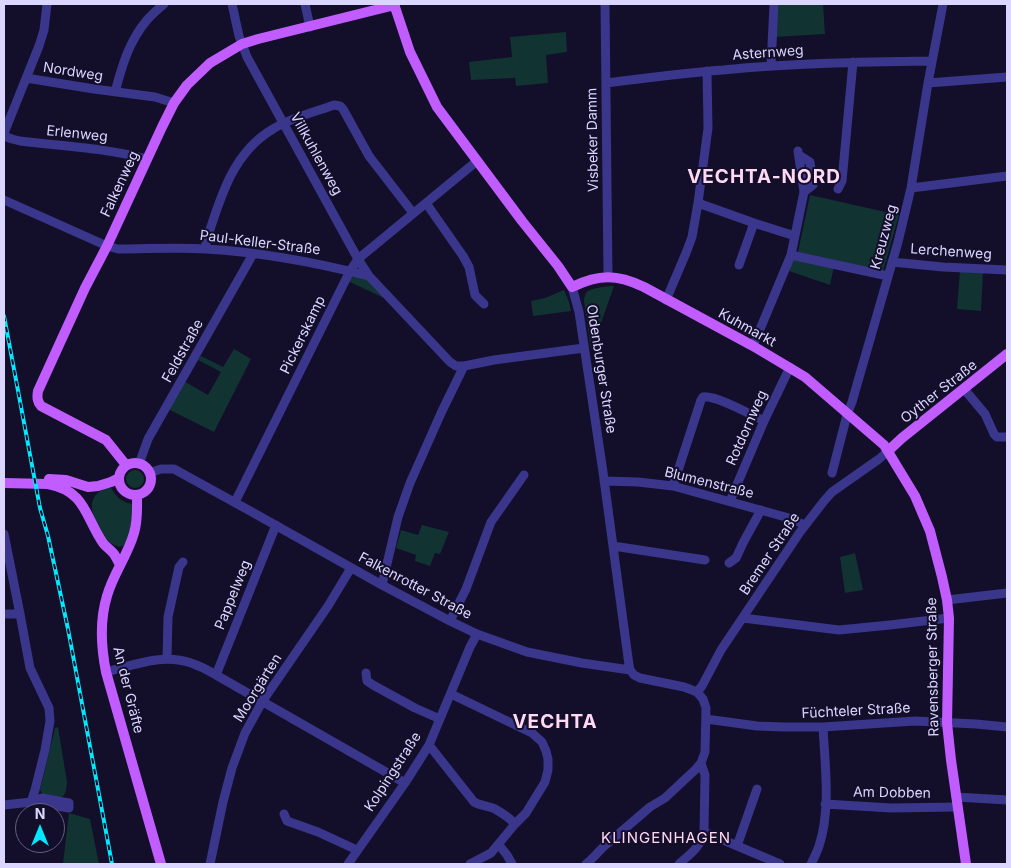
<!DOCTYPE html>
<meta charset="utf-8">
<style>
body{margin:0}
#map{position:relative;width:1011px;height:868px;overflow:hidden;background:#130e29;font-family:Inter,sans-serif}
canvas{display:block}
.frame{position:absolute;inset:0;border:5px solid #dad6ff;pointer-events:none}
.north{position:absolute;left:15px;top:803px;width:50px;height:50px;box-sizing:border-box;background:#130e29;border:1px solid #635e7f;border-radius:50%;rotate:0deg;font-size:14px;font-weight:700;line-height:20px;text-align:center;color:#dad6ff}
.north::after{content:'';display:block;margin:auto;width:18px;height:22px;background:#02e8ff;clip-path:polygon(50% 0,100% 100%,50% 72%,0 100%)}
</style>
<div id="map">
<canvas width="1011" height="868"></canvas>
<div class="frame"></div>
<div class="north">N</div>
</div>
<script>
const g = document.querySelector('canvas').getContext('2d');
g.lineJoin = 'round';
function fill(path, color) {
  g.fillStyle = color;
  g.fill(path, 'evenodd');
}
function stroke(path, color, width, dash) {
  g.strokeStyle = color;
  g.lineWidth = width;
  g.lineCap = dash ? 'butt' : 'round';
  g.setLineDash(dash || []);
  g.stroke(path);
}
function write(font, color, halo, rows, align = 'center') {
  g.font = font + ' Inter,sans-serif';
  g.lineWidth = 4;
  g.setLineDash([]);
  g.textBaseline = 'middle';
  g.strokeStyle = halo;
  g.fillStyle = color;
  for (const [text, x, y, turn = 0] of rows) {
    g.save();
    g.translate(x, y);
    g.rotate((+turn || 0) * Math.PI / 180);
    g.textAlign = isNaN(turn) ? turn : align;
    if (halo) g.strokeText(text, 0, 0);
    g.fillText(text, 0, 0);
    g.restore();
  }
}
fill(new Path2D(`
 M 776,4 L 823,4 L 825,34 L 775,37 Z
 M 566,32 L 567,52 L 546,55 L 548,83 L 516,86 L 515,78 L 471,80 L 469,62 L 512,57 L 510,37 Z
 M 810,195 L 899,215 L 883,271 L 798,252 Z
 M 793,259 L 834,267 L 830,285 L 789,271 Z
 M 960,270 L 983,271 L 981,311 L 957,309 Z
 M 354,276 C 368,275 378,290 388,300 L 348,281 Z
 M 614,286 L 595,340 L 591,350 L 584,301 C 584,299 585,294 586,293 C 589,288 608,286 614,286 Z
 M 564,290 L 569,302 L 571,311 L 533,316 L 531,301 L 545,298 Z
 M 234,349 L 251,359 L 214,432 L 166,408 L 182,380 L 208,395 L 221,372 L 198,360 L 201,356 L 223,367 Z
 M126 479a9 9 0 1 1 18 0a9 9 0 1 1-18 0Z
 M 110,486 C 115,496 122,503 133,504 C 132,514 131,540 124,545 C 122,547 119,547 117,546 C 109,544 104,536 101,530 C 89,511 86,495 110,486 Z
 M 422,525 L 449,532 L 440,554 L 435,553 L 430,566 L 415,561 L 416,555 L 396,548 L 401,530 L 418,535 Z
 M 855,553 L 863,590 L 845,593 L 840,557 Z
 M 58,727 L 67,782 C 66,803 59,797 43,795 L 40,790 L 55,728 Z
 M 69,813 L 90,819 L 99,864 L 63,864 Z`), '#113332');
stroke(new Path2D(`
 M 232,4 L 239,36 L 247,57 L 358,259 L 369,276 L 450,362 L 456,366 L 464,366 L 494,360 L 584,348
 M 305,4 L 310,27
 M 605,4 L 608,276
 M 771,66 L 774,4
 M 26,78 L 94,89 L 155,97 L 174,103
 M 606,83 C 645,78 684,73 723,70 C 793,63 863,62 932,61
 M 928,83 L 1007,77
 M 115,92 C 122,66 129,41 147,20 C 152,14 158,9 164,4
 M 4,133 L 39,46 L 44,30 L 47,4
 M 4,136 L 12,139 L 20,141 C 62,146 106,148 147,159
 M 799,155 L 810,162 L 813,185 L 804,192
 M 911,188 L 1007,176
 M 838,189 L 842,181 L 853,62
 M 4,200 L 107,246 L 118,249 C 148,249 177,247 206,249 C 259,252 318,263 369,276
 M 426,203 L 463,256 L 469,267 L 475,295 L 484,304
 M 698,203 L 754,223 L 795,236
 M 206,249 L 206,242 C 220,199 232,153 273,129 C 290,118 315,112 334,105 L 340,106 L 343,109 L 369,156 L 413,213
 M 791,255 L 888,276
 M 892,262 L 943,267 L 1007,270
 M 739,265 L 754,223
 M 572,287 L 579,312 L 603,472 L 629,665 L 630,670
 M 666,300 L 686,253 L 692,237 L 698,203 L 708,128 L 707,71
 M 753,346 L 791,255 L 804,192 L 798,151
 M 964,389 L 985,414 L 994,434 L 997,437 L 1007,437
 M 139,464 L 148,439 L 253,254
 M 149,473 L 161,469 L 174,469 L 252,512 L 382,585 L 450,621 L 477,634 L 527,652 L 582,663 L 630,670 L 634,675 L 640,678 L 684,687 L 697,692 L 703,699 L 706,708 L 705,752 L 701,763 L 696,769 L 665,798 L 650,807 L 608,843 C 600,849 594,858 586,864
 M 832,473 L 847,415 L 852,402 L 898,242 L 911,188 L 928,83 L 943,4
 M 604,481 L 638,482 L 673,486 L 789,518 L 805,525
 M 673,486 L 701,400 L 703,397 C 716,395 751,415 764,421
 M 730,501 L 764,421 L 790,367
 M 235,502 L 350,271 L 358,259 L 477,161
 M 4,534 L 20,614 L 30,668 L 49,708 L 50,721 L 45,750 L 35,790 L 31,802
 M 613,546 L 705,560
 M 729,563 L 736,558 L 744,541 L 761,510
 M 382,585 L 398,517 L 410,483 L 442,411 L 464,366
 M 947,600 L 1007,593
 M 4,614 L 20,614
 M 743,618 L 839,630 L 890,625 L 949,618
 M 450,621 L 466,589 L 491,522 L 524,475
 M 167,659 L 168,617 L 179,567 L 183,562
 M 106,672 C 134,665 163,653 191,663 C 200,666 208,670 216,675 L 405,783
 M 366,673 L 367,681 L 373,685 L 415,708 L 440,719
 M 216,675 L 276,525
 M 697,692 L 702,686 L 721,650 L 800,532 L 824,501 L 832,492 L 879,459 L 888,451
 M 451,694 L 532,733 L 542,742 L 546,751 L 548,759 L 548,770 L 545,782 L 526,813 L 515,824 L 491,853 L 470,864
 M 706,719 L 757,726 L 784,727 L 823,727 L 915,721 L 976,724 L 1007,727
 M 429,745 L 474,802 C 481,806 488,806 495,809 C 502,813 510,818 515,824
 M 956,797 L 1007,800
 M 825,804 L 891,808 L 957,807
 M 4,805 L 31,802 L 42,798 L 69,803 L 69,808 L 31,802
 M 284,814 L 287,821 L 318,832 L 357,850
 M 704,832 L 780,864
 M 499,845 L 507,855 L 512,864
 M 737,846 L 757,789
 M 210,864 L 223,802 L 232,768 L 245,733 L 262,702 L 328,606 L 351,568
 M 348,864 L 405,783 L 429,745 L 470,647 L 477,634
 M 679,864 C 690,854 700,848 704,832 L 705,775 L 701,763
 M 811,864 C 814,858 817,852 819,846 C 831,810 825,765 823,727`), '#39368b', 9);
stroke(new Path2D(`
 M 394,4 L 410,52 L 437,107 L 522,221 L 558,266 L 572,287 C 599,274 617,274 644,287 L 753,346 L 805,377 L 884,445 L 915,496 L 930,531 L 942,577 L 947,600 L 949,618 L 947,723 L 951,760 L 966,864
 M 888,451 L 902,438 L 1007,354
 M119 479a16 16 0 1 1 32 0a16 16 0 1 1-32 0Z
 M 126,465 L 106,440 L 41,406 C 37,401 37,397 38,391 L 85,288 L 107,246 L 162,127 L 174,103 L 187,85 L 210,63 L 242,44 L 258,39 L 395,5
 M 49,479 L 66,480 L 88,487 L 98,486 L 111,482 L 119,478
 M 4,483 L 48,484 C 86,491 85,517 103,543 C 106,547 111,550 114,554 C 116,557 118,561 120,565
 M 137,495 C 137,508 138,520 134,533 C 128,555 113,574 107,596 C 99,622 101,647 106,672 L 161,864`), '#c15dff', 10);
const rail = new Path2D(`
 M 4,316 L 40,508 L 48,536 L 68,629 L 112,864`);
stroke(rail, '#02e8ff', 4);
stroke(rail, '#130e29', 2, [5.5]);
write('14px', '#dad6ff', '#130e29', [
 ["Asternweg",768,53,-4],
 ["Nordweg",73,72,9],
 ["Erlenweg",77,134,6],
 ["Visbeker Damm",593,140,-91],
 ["Villkuhlenweg",316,154,61],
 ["Falkenweg",120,184,-65],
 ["Kreuzweg",884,237,-75],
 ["Paul-Keller-Straße",260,243,7],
 ["Lerchenweg",951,252,4],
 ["Kuhmarkt",747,328,29],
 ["Pickerskamp",303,335,-64],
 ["Feldstraße",183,351,-61],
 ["Oldenburger Straße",601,369,81],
 ["Oyther Straße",939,392,-38],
 ["Rotdornweg",747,428,-66],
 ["Blumenstraße",709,483,14],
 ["Bremer Straße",770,554,-56],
 ["Falkenrotter Straße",415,586,28],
 ["Pappelweg",233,595,-68],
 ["Ravensberger Straße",933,667,-91],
 ["Moorgärten",258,688,-58],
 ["An der Gräfte",128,690,76],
 ["Füchteler Straße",856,711,-3],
 ["Kolpingstraße",393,772,-57],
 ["Am Dobben",892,793,1]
]);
g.letterSpacing = '1px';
write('15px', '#ffd8f1', '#130e29', [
 ["KLINGENHAGEN",666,838]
]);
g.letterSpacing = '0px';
g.letterSpacing = '1px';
write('bold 19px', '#ffd8f1', '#130e29', [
 ["VECHTA-NORD",764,177],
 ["VECHTA",555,722]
]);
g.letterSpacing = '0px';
</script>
